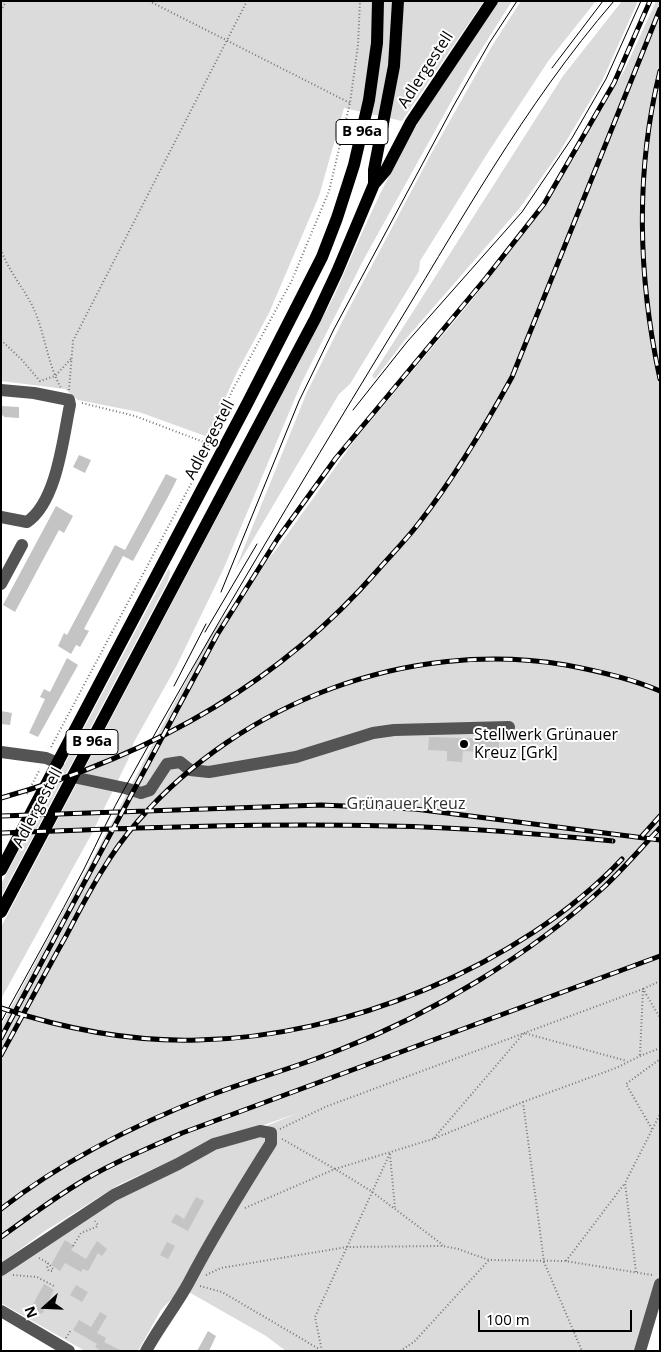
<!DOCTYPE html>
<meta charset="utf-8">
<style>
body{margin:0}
#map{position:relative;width:661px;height:1352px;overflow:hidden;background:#fff;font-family:"Open Sans",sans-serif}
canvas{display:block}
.frame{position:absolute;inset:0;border:2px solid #000;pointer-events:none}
.north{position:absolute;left:20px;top:1282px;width:50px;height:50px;-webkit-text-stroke:4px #fff;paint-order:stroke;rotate:250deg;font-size:14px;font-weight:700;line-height:20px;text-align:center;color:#000}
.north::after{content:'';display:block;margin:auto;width:18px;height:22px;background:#000;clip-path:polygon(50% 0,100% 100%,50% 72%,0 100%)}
.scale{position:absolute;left:478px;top:1310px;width:154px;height:22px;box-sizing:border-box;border:2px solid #000;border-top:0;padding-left:6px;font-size:15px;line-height:18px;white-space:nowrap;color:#000;-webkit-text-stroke:4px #fff;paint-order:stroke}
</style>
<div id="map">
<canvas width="661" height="1352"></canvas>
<div class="frame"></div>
<div class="north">N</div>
<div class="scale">100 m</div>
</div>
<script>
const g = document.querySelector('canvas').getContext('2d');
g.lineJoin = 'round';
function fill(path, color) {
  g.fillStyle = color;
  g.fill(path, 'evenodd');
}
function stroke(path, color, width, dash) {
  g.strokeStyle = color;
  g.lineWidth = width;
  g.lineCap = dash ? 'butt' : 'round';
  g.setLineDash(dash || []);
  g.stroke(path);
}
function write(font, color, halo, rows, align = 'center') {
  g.font = font + ' "Open Sans",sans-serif';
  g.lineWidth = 4;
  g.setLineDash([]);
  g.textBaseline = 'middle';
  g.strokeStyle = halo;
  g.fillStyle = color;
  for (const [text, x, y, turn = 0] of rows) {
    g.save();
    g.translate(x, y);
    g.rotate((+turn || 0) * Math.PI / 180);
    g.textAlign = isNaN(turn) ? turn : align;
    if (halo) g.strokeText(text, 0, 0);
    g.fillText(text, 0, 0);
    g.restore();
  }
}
fill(new Path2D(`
 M 1,1 L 484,1 L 402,121 L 344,108 L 319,196 L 269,313 L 236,374 L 208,437 L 139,412 L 78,400 L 65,389 L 1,381 Z
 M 499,1 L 512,1 L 471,66 L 365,257 L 332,322 L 301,384 L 223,570 L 176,667 L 134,742 L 128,760 L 91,835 L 1,999 L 1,927 L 334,296 C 358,242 381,187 411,135 C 437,88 468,45 499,1 Z
 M 521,1 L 596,1 L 549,60 L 487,154 L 420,261 L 419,271 L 350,384 L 339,394 L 235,570 L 307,392 L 344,318 L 430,156 L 492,46 Z
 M 622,1 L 638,1 L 602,81 L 559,153 L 519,209 L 404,341 L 375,379 L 372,376 L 563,76 Z
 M 656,1 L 660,1 L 660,1275 L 657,1280 L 635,1351 L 286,1351 L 266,1336 L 187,1291 L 188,1282 L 161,1310 L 138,1351 L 85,1351 L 1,1303 L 1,1266 L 67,1218 L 251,1132 L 298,1113 L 199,1148 L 120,1184 L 45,1231 L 1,1263 L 1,1026 L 64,909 L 91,862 L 209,637 L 260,568 L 276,550 L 357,437 L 468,305 L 532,223 L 574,158 L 625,69 Z
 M 169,568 L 170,573 L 168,581 L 1,897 L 1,884 Z`), '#dbdbdb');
fill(new Path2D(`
 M 1,406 L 19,407 L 19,418 L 4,417 L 4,416 L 1,415 Z
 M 79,455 L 91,460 L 85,473 L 73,467 Z
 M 166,474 L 177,479 L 169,495 L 133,561 L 123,556 L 84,629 L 89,631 L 80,647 L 76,645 L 71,654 L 58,646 L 64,633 L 67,635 L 115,545 L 125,550 Z
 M 56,506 L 73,516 L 64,533 L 59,530 L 15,612 L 3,605 Z
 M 67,658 L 78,665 L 38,737 L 29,733 L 45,699 L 40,697 L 44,689 L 50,692 Z
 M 1,711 L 12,713 L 10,725 L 1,724 Z
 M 429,737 L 499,739 L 499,753 L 463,751 L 462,762 L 447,761 L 447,751 L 428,750 Z
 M 196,1197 L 204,1201 L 188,1231 L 171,1222 L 176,1214 L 184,1219 Z
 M 65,1240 L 74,1246 L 71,1250 L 86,1259 L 97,1241 L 107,1249 L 102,1256 L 98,1253 L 88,1271 L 83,1269 L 81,1272 L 65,1263 L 60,1271 L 51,1265 Z
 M 167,1242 L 175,1246 L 168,1259 L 160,1255 Z
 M 44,1284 L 54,1290 L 42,1314 L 31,1308 Z
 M 76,1285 L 88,1292 L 82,1302 L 70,1295 Z
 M 100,1312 L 107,1316 L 97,1333 L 106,1338 L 104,1342 L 122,1351 L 102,1351 L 95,1347 L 97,1344 L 73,1330 L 79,1320 L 91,1327 Z
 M 208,1331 L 216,1336 L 209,1351 L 197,1351 Z`), '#c4c4c4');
stroke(new Path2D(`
 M 149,1 L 350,103
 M 1,11 L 6,1
 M 1,249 C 7,269 23,287 33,307 C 45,333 47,363 61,388
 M 1,340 L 22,360 L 40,381 L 55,376 L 71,359
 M 69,390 L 73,341 L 247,1
 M 82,403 L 135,416 L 209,444
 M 51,747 L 192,482 L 232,391 L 292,280 L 329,191 L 350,103 L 358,45 L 360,1
 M 27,794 L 40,769
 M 640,1055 L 643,989 L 660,981
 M 523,1102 L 544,1262 L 582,1351
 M 280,1129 L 325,1107 L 643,989 L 660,1018
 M 652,1129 L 626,1084 L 660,1059
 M 434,1138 L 524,1033 L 627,1061
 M 282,1139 L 335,1169 L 371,1191 L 443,1245
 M 390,1154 L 395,1209
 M 245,1208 L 335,1169 L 433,1139 L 523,1102 L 616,1068 L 640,1056 L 660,1048
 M 73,1246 L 81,1233 L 96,1227 L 98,1225 L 95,1221
 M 39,1258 L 48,1263 L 47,1268 L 49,1271 L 52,1271 L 53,1269 L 48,1263
 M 566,1261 L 625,1183
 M 636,1272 L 625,1183 L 660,1114
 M 13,1275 L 37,1277 L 54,1286
 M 206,1275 L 221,1268 L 347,1247 L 443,1246 L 458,1249 L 489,1260 L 565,1261 L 652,1275
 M 200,1286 L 222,1292 L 319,1349
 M 66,1338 L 71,1330
 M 322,1351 L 315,1317 L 390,1153
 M 400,1351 L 414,1342 L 489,1260`), '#767676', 2, [1, 2.5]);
stroke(new Path2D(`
 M 1,390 L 34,393 L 69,400 L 70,405 C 63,438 57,502 27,522 L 1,517
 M 1,584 L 22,545
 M 1,752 L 46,758 L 58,763
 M 73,777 L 125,788 L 141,793 L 150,790 L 167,764 L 180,762 L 190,770 L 209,772 L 296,757 L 373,733 L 394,730 L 509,727
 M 1,1270 L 114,1195 L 178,1164 L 214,1144 L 260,1131 L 271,1133 L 271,1143 C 242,1189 214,1234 189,1282 C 176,1306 159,1327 146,1351
 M 1,1311 L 69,1351
 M 640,1351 L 660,1284`), '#545454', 12);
stroke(new Path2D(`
 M 374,184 L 374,170 L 394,66 L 398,1
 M 1,870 L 248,402 L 322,257 L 337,218 L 354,165 L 369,100 L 377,43 L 378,1
 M 1,912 L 315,319 L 337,272 L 374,184 L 386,170 L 411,122 L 492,1`), '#000', 12);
stroke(new Path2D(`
 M 552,68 L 603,1
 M 353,410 L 407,342 L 522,212 L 572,138 L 606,79 L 641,1
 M 221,592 L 299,401 L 334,329 L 454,105 L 490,42 L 517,1
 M 205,632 L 257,544
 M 174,686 L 206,624
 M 1,1022 C 29,971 57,921 84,869 C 98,841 111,812 127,784 C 209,635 297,490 385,345 C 457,228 524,105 614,1`), '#000', 1);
const rail = new Path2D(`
 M 660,71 C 635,171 638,278 660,379
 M 1,798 C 146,757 277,686 377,571 C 391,555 406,540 419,523 C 454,478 484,428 512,377 L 660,9
 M 1,816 L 321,805 L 415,809 L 660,840
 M 1,833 C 130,828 258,823 387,826 C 462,827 538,834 613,841
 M 642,836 L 660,816
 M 1,1008 C 65,1029 131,1042 198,1040 C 344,1038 521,966 622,859
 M 1,1038 L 217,635 L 278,538 L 336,458 L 486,278 L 544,204 L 614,83 L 650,1
 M 1,1055 C 23,1015 44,975 66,936 C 87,896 108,855 138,821 C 243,701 408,639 566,665 C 598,671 630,678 660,691
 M 1,1209 C 65,1159 136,1124 211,1095 C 253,1079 297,1067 339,1050 C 432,1014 530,955 604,887 C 624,868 641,848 660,828
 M 1,1237 C 26,1219 50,1201 76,1185 C 109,1164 147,1149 182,1133 L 660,956`);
stroke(rail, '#000', 5);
stroke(rail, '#fff', 3, [9]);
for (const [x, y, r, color] of [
 [464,744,5,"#000"]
]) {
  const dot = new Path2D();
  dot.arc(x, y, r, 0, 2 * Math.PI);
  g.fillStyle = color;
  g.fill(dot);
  stroke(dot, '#fff', 2);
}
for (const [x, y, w] of [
 [362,132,52],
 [92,742,52]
]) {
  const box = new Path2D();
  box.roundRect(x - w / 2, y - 12.5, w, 25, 4);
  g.fillStyle = '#fff';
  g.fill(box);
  stroke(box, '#000', 1);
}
write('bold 15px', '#000', null, [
 ["B 96a",362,132],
 ["B 96a",92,742]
]);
write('16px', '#000', '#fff', [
 ["Adlergestell",426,70,-57],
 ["Adlergestell",210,440,-62],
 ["Adlergestell",38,808,-62]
]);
write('16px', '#000', '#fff', [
 ["Stellwerk Grünauer",474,735],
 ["Kreuz [Grk]",474,753]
], 'left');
write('16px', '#323232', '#fff', [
 ["Grünauer Kreuz",406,804]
]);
</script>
